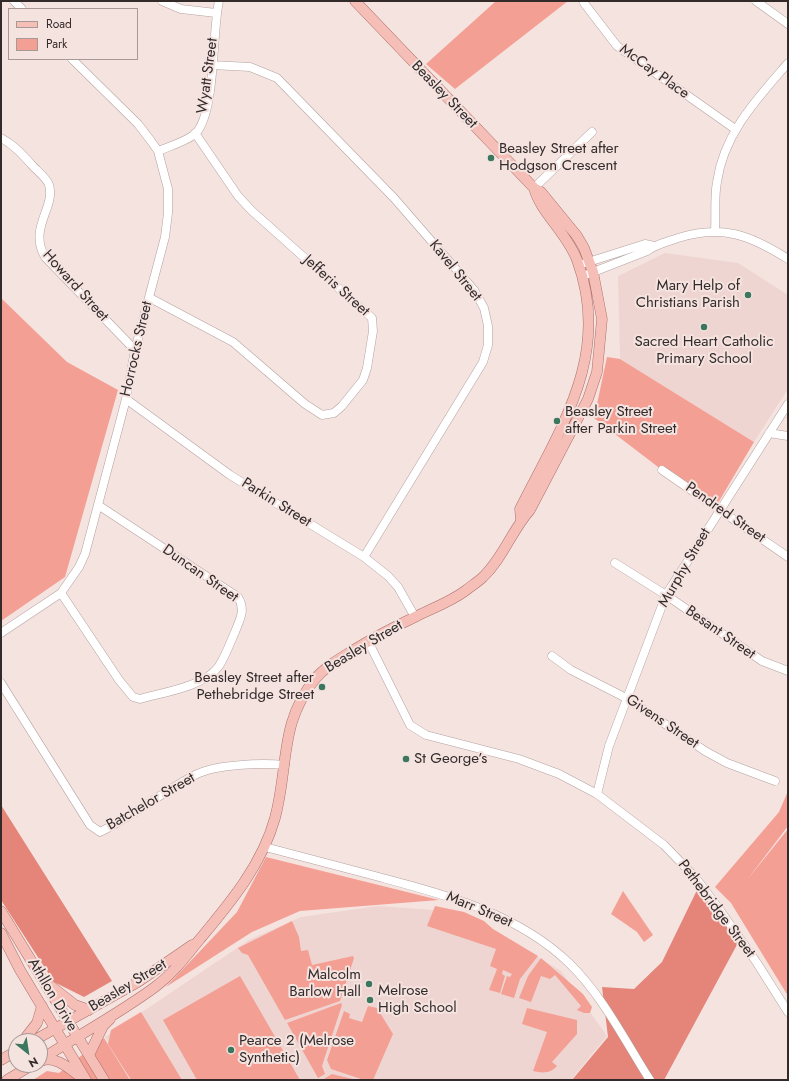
<!DOCTYPE html>
<meta charset="utf-8">
<style>
body{margin:0}
#map{position:relative;width:789px;height:1081px;overflow:hidden;background:#f5e3e0;font-family:Jost,sans-serif}
canvas{display:block}
.frame{position:absolute;inset:0;border:2px solid #322b2a;pointer-events:none}
.legend{position:absolute;left:8px;top:8px;width:130px;height:52px;box-sizing:border-box;background:#f5e3e0;border:1px solid #a79997;margin:0;padding:5px 7px;list-style:none;font-size:12px;color:#322b2a}
.legend li{display:flex;align-items:center;gap:8px;height:20px}
.legend b{width:20px;border:1px solid #a79997}
.north{position:absolute;left:8px;top:1033px;width:40px;height:40px;box-sizing:border-box;background:#f5e3e0;border:1px solid #a79997;border-radius:50%;rotate:150deg;font-size:11px;font-weight:700;line-height:16px;text-align:center;color:#322b2a}
.north::after{content:'';display:block;margin:auto;width:14px;height:18px;background:#3b765f;clip-path:polygon(50% 0,100% 100%,50% 72%,0 100%)}
</style>
<div id="map">
<canvas width="789" height="1081"></canvas>
<div class="frame"></div>
<ul class="legend">
<li><b style="height:5px;background:#f5bfb8"></b>Road</li>
<li><b style="height:11px;background:#f49f94"></b>Park</li>
</ul>
<div class="north">N</div>
</div>
<script>
const g = document.querySelector('canvas').getContext('2d');
g.lineJoin = 'round';
function fill(path, color) {
  g.fillStyle = color;
  g.fill(path, 'evenodd');
}
function stroke(path, color, width, dash) {
  g.strokeStyle = color;
  g.lineWidth = width;
  g.lineCap = dash ? 'butt' : 'round';
  g.setLineDash(dash || []);
  g.stroke(path);
}
function write(font, color, halo, rows, align = 'center') {
  g.font = font + ' Jost,sans-serif';
  g.lineWidth = 4;
  g.setLineDash([]);
  g.textBaseline = 'middle';
  g.strokeStyle = halo;
  g.fillStyle = color;
  for (const [text, x, y, turn = 0] of rows) {
    g.save();
    g.translate(x, y);
    g.rotate((+turn || 0) * Math.PI / 180);
    g.textAlign = isNaN(turn) ? turn : align;
    if (halo) g.strokeText(text, 0, 0);
    g.fillText(text, 0, 0);
    g.restore();
  }
}
fill(new Path2D(`
 M 665,253 L 738,263 L 788,295 L 788,389 L 754,442 L 620,359 L 618,276 Z
 M 378,906 L 462,912 L 561,971 L 607,1036 L 571,1080 L 132,1080 L 105,1037 L 249,940 L 301,917 Z`), '#efd5d1');
fill(new Path2D(`
 M 496,1 L 568,1 L 455,89 L 426,64 Z
 M 1,298 L 67,362 L 118,390 L 65,577 L 1,621 Z
 M 607,357 L 620,359 L 754,442 L 718,503 L 662,470 L 594,418 Z
 M 788,791 L 788,826 L 747,880 L 788,829 L 788,996 L 731,903 L 715,887 L 779,812 Z
 M 266,857 L 439,900 L 300,911 L 252,932 L 166,987 L 237,912 Z
 M 623,891 L 653,935 L 644,942 L 637,932 L 611,914 Z
 M 435,906 L 464,912 L 484,921 L 493,929 L 538,956 L 520,979 L 514,998 L 501,994 L 507,976 L 510,977 L 512,974 L 503,970 L 502,974 L 505,976 L 500,993 L 489,990 L 497,969 L 490,966 L 496,949 L 427,926 Z
 M 292,921 L 299,937 L 301,951 L 308,950 L 312,965 L 353,956 L 354,958 L 340,1001 L 285,1020 L 248,955 L 242,953 L 238,948 Z
 M 541,958 L 583,994 L 592,1007 L 590,1013 L 584,1013 L 577,1010 L 581,1006 L 555,975 L 550,979 L 541,976 L 531,1002 L 519,998 L 528,976 Z
 M 240,976 L 300,1080 L 197,1080 L 163,1020 Z
 M 341,1003 L 342,1005 L 322,1066 L 325,1074 L 318,1078 L 287,1023 Z
 M 368,1006 L 377,1008 L 393,1034 L 373,1080 L 364,1080 L 331,1069 L 327,1060 L 344,1011 L 350,1014 L 349,1018 L 362,1022 Z
 M 527,1008 L 577,1020 L 577,1034 L 552,1062 L 557,1066 C 550,1074 542,1073 533,1071 L 547,1032 L 522,1024 Z
 M 141,1012 L 182,1080 L 131,1080 L 108,1044 L 111,1030 Z
 M 104,1038 L 130,1080 L 33,1080 L 47,1071 L 59,1073 Z
 M 332,1074 L 357,1080 L 322,1080 Z`), '#f49f94');
fill(new Path2D(`
 M 1,805 L 112,981 L 84,997 L 54,982 L 1,900 Z
 M 698,888 L 739,941 L 664,1080 L 572,1080 L 608,1037 L 602,987 L 634,989 L 662,962 Z`), '#e58579');
const minor = new Path2D(`
 M 14,1 L 22,9
 M 162,1 L 181,9 L 216,13
 M 756,1 L 788,24
 M 584,3 L 617,46 L 735,129
 M 212,65 L 250,67 L 277,78 L 394,198 L 474,290 L 484,308 L 488,326 L 488,345 L 483,362 L 364,557
 M 1,138 C 13,144 22,154 31,164 C 36,170 47,178 49,185 C 56,207 28,228 45,257 L 135,350
 M 158,151 C 170,146 185,142 195,134 C 216,114 212,31 219,1
 M 534,188 L 592,132
 M 715,231 C 716,215 714,198 717,182 C 724,133 757,99 788,63
 M 579,265 L 645,244 L 654,246
 M 583,276 L 647,251 C 656,244 667,242 678,238 C 722,224 750,235 788,259
 M 150,298 L 233,342 L 305,404 L 322,415 L 334,413 L 342,406 L 363,380 L 367,368 L 373,331 L 372,318 L 252,211 L 238,196 L 195,133
 M 126,399 L 230,475 L 364,557 L 388,576 L 398,587 L 415,617
 M 769,433 L 788,436
 M 662,470 L 788,557
 M 615,563 L 666,595 L 762,661 L 788,671
 M 61,593 L 119,680 L 133,697 L 140,699 C 164,692 204,687 219,666 C 226,655 230,643 235,632 C 240,619 246,610 238,597 L 98,505
 M 1,633 L 61,593 L 79,567 L 85,554 L 126,399 L 135,350 L 165,237 L 168,213 L 168,189 L 158,151 L 151,141 L 138,124 L 72,59
 M 368,641 L 410,725 L 426,735 L 519,759 L 559,774 L 597,794 L 664,845 L 695,877 L 722,913 L 757,963 L 788,1012
 M 552,656 L 571,670 L 628,699 L 705,751 L 727,763 L 775,781
 M 1,683 L 90,825 L 100,832 C 133,816 162,792 195,775 C 216,764 261,763 285,765
 M 597,794 L 609,746 L 666,595 L 788,404
 M 265,847 C 303,857 341,867 379,877 C 446,895 517,913 569,963 C 603,996 625,1041 650,1080`);
const major = new Path2D(`
 M 521,521 L 520,509 C 561,427 612,354 577,260 C 567,233 540,212 534,188
 M 1,911 L 104,1080
 M 1,933 L 20,970 L 86,1080
 M 47,983 L 75,1005 L 89,1010
 M 23,1041 L 37,1023 L 42,1006
 M 33,1041 L 138,982 L 192,945
 M 89,1055 L 103,1026 L 110,1019
 M 1,1060 L 16,1051
 M 40,1060 C 77,1036 120,1013 155,987 C 174,973 185,957 200,939 C 230,903 262,865 275,818 C 289,766 279,723 315,679 C 325,667 339,659 352,651 C 373,638 394,627 417,616 C 433,608 450,602 465,591 C 471,586 478,582 483,577 C 503,558 512,530 530,510 L 588,399 L 597,372 L 602,319 L 593,272 L 584,248 L 577,236 L 541,192 L 534,188 L 355,1
 M 41,1061 C 56,1054 73,1072 85,1080
 M 7,1080 L 32,1065`);
stroke(minor, '#b3a2a0', 9);
stroke(major, '#ac6f68', 11);
stroke(minor, '#fff', 8);
stroke(major, '#f5bfb8', 10);
for (const [x, y, r, color] of [
 [491,158,4,"#3b765f"],
 [748,295,4,"#3b765f"],
 [704,327,4,"#3b765f"],
 [557,421,4,"#3b765f"],
 [322,687,4,"#3b765f"],
 [406,759,4,"#3b765f"],
 [369,984,4,"#3b765f"],
 [370,1000,4,"#3b765f"],
 [231,1050,4,"#3b765f"]
]) {
  const dot = new Path2D();
  dot.arc(x, y, r, 0, 2 * Math.PI);
  g.fillStyle = color;
  g.fill(dot);
  stroke(dot, '#f5e3e0', 1.5);
}
write('15px', '#322b2a', '#f5e3e0', [
 ["McCay Place",654,72,36],
 ["Wyatt Street",208,76,-82],
 ["Beasley Street",444,95,46],
 ["Kavel Street",455,271,51],
 ["Howard Street",75,286,48],
 ["Jefferis Street",336,286,42],
 ["Horrocks Street",137,349,-77],
 ["Parkin Street",276,503,32],
 ["Pendred Street",725,513,35],
 ["Murphy Street",685,568,-60],
 ["Duncan Street",200,574,35],
 ["Besant Street",720,633,35],
 ["Beasley Street",364,647,-31],
 ["Givens Street",662,722,34],
 ["Batchelor Street",151,802,-30],
 ["Pethebridge Street",716,909,53],
 ["Marr Street",479,910,23],
 ["Beasley Street",128,986,-31],
 ["Athllon Drive",52,995,59]
]);
write('15px', '#322b2a', '#f5e3e0', [
 ["Beasley Street after",499,149],
 ["Hodgson Crescent",499,166],
 ["Mary Help of",740,286,"right"],
 ["Christians Parish",740,303,"right"],
 ["Sacred Heart Catholic",704,342,"center"],
 ["Primary School",704,359,"center"],
 ["Beasley Street",565,412],
 ["after Parkin Street",565,429],
 ["Beasley Street after",314,678,"right"],
 ["Pethebridge Street",314,695,"right"],
 ["St George’s",414,759],
 ["Malcolm",361,975,"right"],
 ["Barlow Hall",361,992,"right"],
 ["Melrose",378,991],
 ["High School",378,1008],
 ["Pearce 2 (Melrose",239,1041],
 ["Synthetic)",239,1058]
], 'left');
</script>
